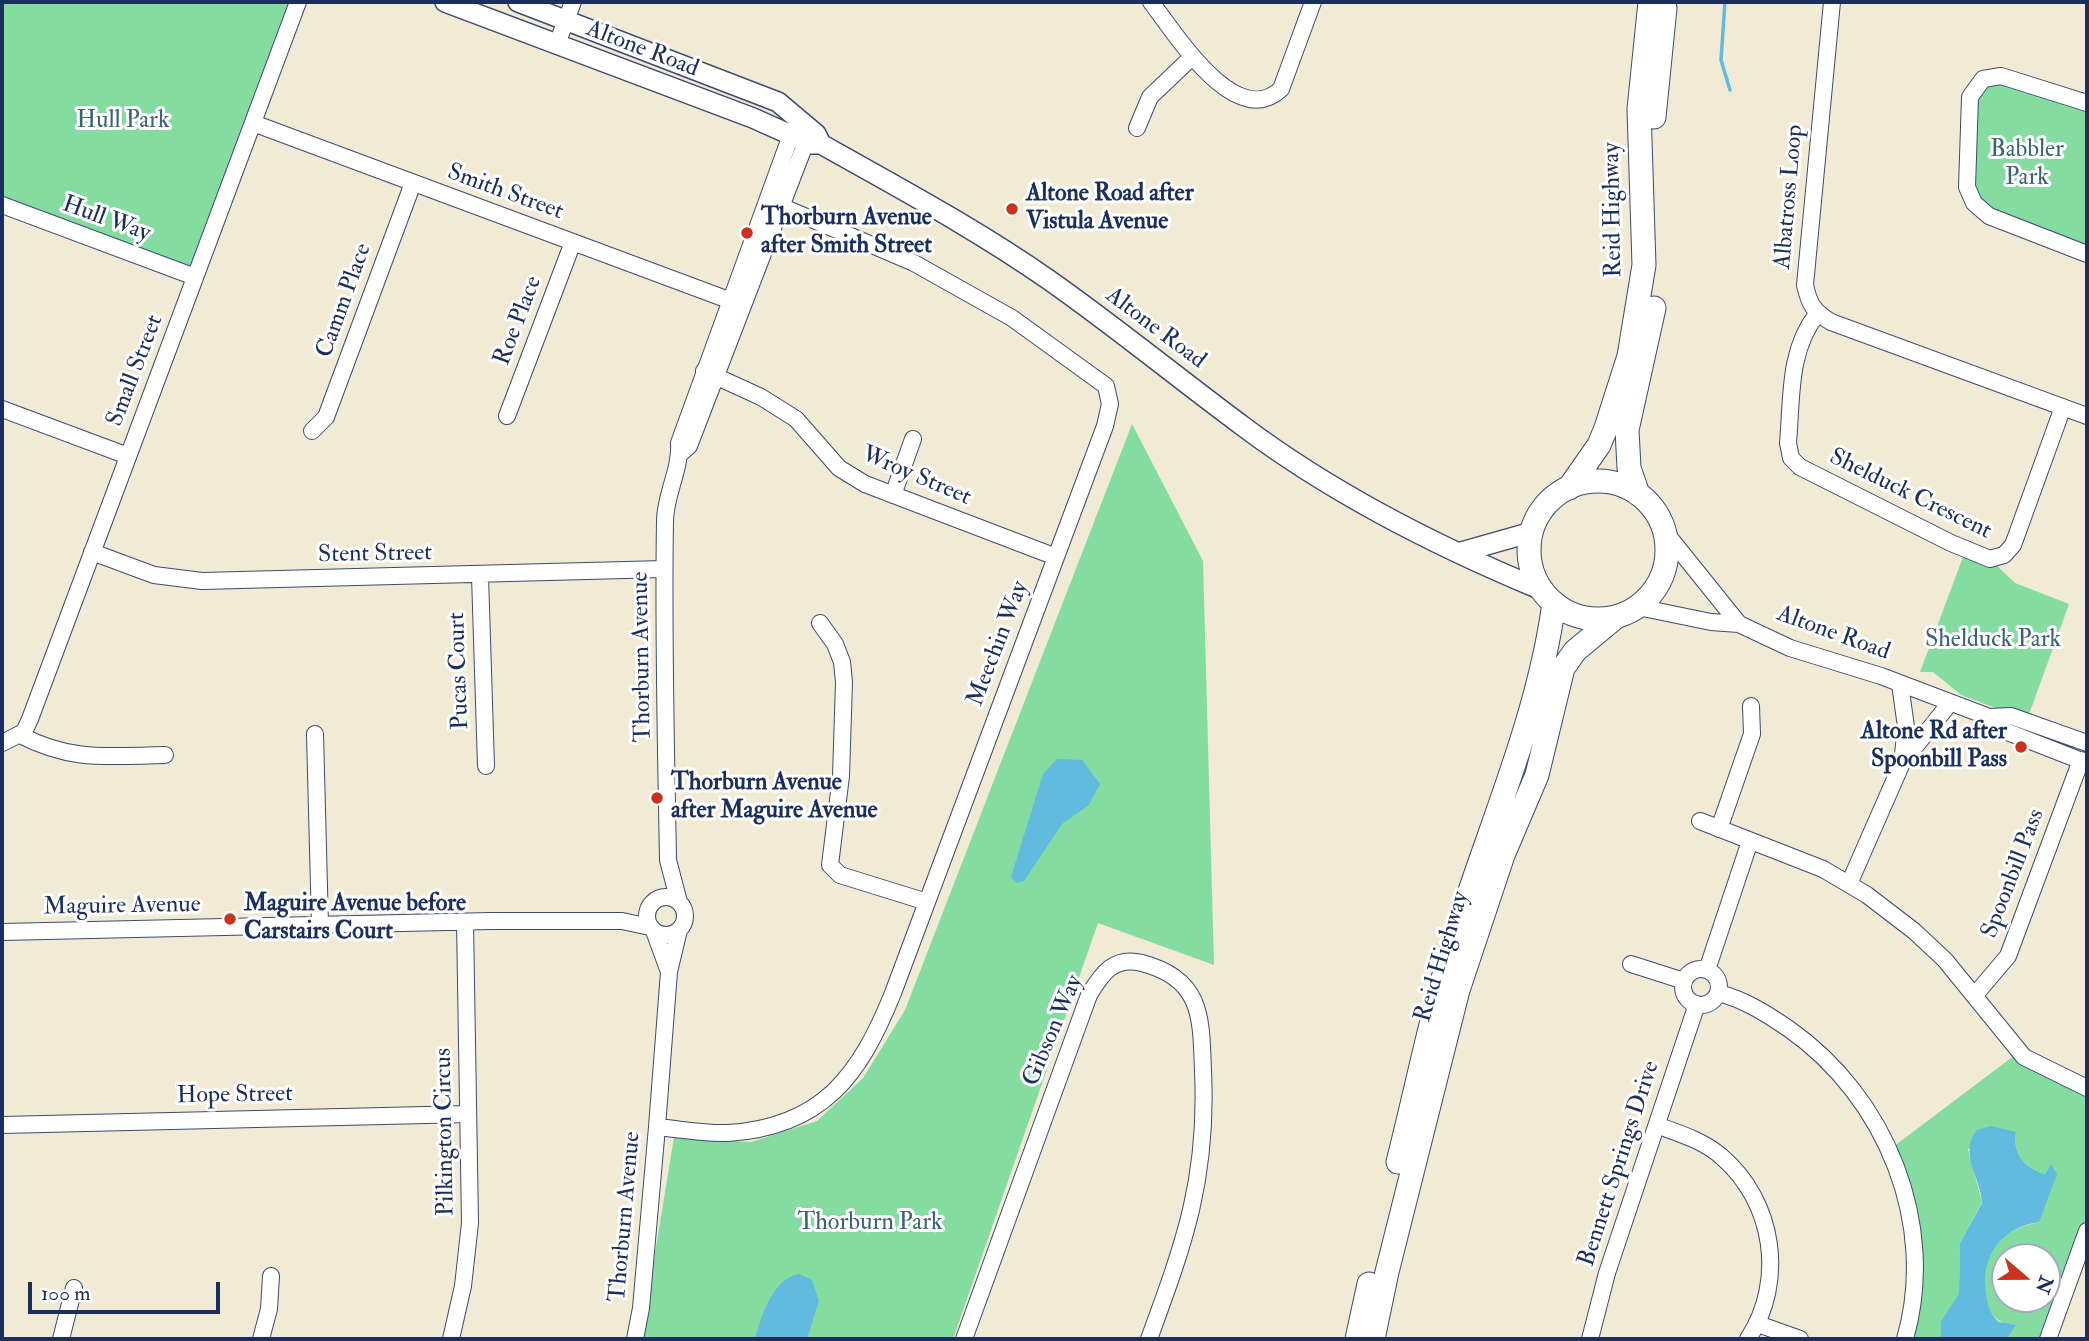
<!DOCTYPE html>
<style>
body{margin:0}
#map{position:relative;width:2089px;height:1341px;overflow:hidden;background:#f1ebd5;font-family:"IM FELL Double Pica",serif}
canvas{display:block}
.frame{position:absolute;inset:0;border:4px solid #1b2f5e;pointer-events:none}
.north{position:absolute;left:1991px;top:1243px;width:70px;height:70px;box-sizing:border-box;background:#fff;border:2px solid #a4acbf;border-radius:50%;rotate:110deg;font-size:19px;font-weight:700;line-height:28px;text-align:center;color:#1b2f5e}
.north::after{content:'';display:block;margin:auto;width:24px;height:32px;background:#c8321e;clip-path:polygon(50% 0,100% 100%,50% 72%,0 100%)}
.scale{position:absolute;left:28px;top:1282px;width:192px;height:32px;box-sizing:border-box;border:4px solid #1b2f5e;border-top:0;padding-left:9px;font-size:21px;line-height:24px;white-space:nowrap;color:#1b2f5e;-webkit-text-stroke:5px #fff;paint-order:stroke}
</style>
<div id="map">
<canvas width="2089" height="1341"></canvas>
<div class="frame"></div>
<div class="north">N</div>
<div class="scale">100 m</div>
</div>
<script>
const g = document.querySelector('canvas').getContext('2d');
g.lineJoin = 'round';
function fill(path, color) {
  g.fillStyle = color;
  g.fill(path, 'evenodd');
}
function stroke(path, color, width, dash) {
  g.strokeStyle = color;
  g.lineWidth = width;
  g.lineCap = dash ? 'butt' : 'round';
  g.setLineDash(dash || []);
  g.stroke(path);
}
function write(font, color, halo, rows, align = 'center') {
  g.font = font + ' "IM FELL Double Pica",serif';
  g.lineWidth = 6;
  g.setLineDash([]);
  g.textBaseline = 'middle';
  g.strokeStyle = halo;
  g.fillStyle = color;
  for (const [text, x, y, turn = 0] of rows) {
    g.save();
    g.translate(x, y);
    g.rotate((+turn || 0) * Math.PI / 180);
    g.textAlign = isNaN(turn) ? turn : align;
    if (halo) g.strokeText(text, 0, 0);
    g.fillText(text, 0, 0);
    g.restore();
  }
}
fill(new Path2D(`
 M 2,2 L 298,2 L 195,277 L 2,205 Z
 M 1983,79 L 2087,103 L 2087,254 L 1974,203 L 1970,97 Z
 M 1132,424 L 1203,561 L 1214,965 L 1098,923 L 953,1339 L 641,1339 L 674,1137 L 751,1142 L 817,1121 L 863,1078 L 905,1010 Z
 M 1966,549 L 1990,559 L 2015,583 L 2069,604 L 2027,720 L 1961,695 L 1933,672 L 1920,672 Z
 M 2019,1052 L 2087,1088 L 2087,1231 L 2048,1339 L 2005,1339 L 2010,1325 C 1977,1318 1979,1267 1996,1245 C 2007,1231 2022,1226 2039,1222 L 2051,1164 L 2045,1174 C 2025,1169 2012,1153 2016,1132 L 1968,1149 L 1982,1202 L 1960,1243 L 1959,1295 L 1941,1321 L 1941,1339 L 1905,1339 L 1915,1276 L 1889,1150 ZM 2005,1257 L 2047,1257 L 2047,1299 L 2005,1299 Z`), '#85dca0');
fill(new Path2D(`
 M 1057,759 L 1082,760 L 1100,784 L 1089,805 L 1062,824 L 1024,881 L 1017,883 L 1011,877 L 1043,774 Z
 M 1991,1126 L 2016,1132 C 2012,1153 2025,1169 2045,1174 L 2051,1164 L 2057,1174 L 2039,1222 C 2002,1227 1980,1256 1986,1293 C 1987,1304 1990,1314 1999,1322 L 2016,1325 L 2007,1338 L 1941,1339 L 1941,1321 L 1959,1294 L 1960,1243 L 1982,1203 C 1981,1177 1958,1154 1977,1130 Z
 M 799,1274 L 812,1280 L 819,1301 L 807,1339 L 755,1339 C 762,1315 772,1279 799,1274 Z`), '#60bbde');
stroke(new Path2D(`
 M 1725,2 L 1721,60 L 1730,90`), '#60bbde', 3.5);
const minor = new Path2D(`
 M 1151,2 C 1175,33 1236,132 1281,89 L 1313,2
 M 1832,2 L 1805,285 C 1809,304 1814,312 1831,322 L 2087,416
 M 557,44 L 573,2
 M 2087,103 L 2001,76 L 1983,79 L 1970,97 L 1967,187 L 1974,203 L 1989,216 L 2087,254
 M 253,123 L 742,305
 M 1137,128 L 1150,97 L 1192,57
 M 2,205 L 195,277
 M 1817,314 C 1788,351 1792,398 1788,443 L 1791,458 L 1800,467 L 1951,543 L 1990,559 L 2004,555 L 2013,545 L 2063,407
 M 704,371 L 761,397 L 796,419 L 839,468 L 865,484 L 1056,557
 M 2,409 L 128,456
 M 507,416 L 573,242
 M 312,431 L 326,417 L 413,183
 M 681,453 L 689,446 L 806,142
 M 893,495 L 913,439
 M 1665,532 L 1739,624
 M 92,552 L 154,575 L 202,581 L 664,569
 M 480,576 L 486,766
 M 1638,607 L 1711,622 L 1739,624 L 1790,648 L 1881,676 L 1989,717 L 2005,731 L 2087,763
 M 820,623 L 835,644 L 842,662 L 844,682 L 841,776 L 830,865 L 840,875 L 927,902
 M 1900,684 L 1906,727 L 1902,763
 M 1989,717 L 2011,716 L 2087,743
 M 315,734 L 320,925
 M 20,735 C 72,762 108,756 165,755
 M 2,743 L 24,732 L 30,719 L 298,2
 M 1700,821 L 1823,869 L 1867,895 L 1914,931 L 1945,960 L 2024,1057 L 2087,1088
 M 1719,829 L 1752,734 L 1751,706
 M 1849,884 L 1902,763 L 1950,703
 M647 916a19 19 0 1 1 38 0a19 19 0 1 1-38 0Z
 M 679,902 L 668,860 C 666,747 663,634 665,521 C 665,495 681,469 679,443 L 791,135
 M 654,931 L 669,972
 M 2,932 L 491,921 L 622,921 L 650,927
 M 1631,964 L 1684,981
 M1683 987a18 18 0 1 1 36 0a18 18 0 1 1-36 0Z
 M 1707,970 L 1750,841
 M 1719,993 C 1745,1000 1767,1014 1789,1029 C 1886,1097 1938,1224 1905,1339
 M 1975,995 L 2008,956 L 2081,760
 M 2,1125 L 468,1114
 M 1659,1126 C 1681,1134 1704,1141 1722,1157 C 1774,1202 1786,1281 1748,1339
 M 657,1127 C 680,1129 705,1134 728,1133 C 823,1127 860,1075 893,993 L 1105,426 L 1110,404 L 1106,386 L 1012,318 L 914,263 L 769,201
 M 1758,1324 L 1800,1339
 M 61,1339 L 74,1288
 M 261,1339 L 269,1309 L 271,1276
 M 451,1339 L 463,1286 L 470,1223 L 465,922
 M 635,1339 L 641,1308 L 657,1127 L 669,972 L 679,930
 M 964,1339 L 1089,995 C 1102,973 1114,956 1142,963 C 1203,979 1201,1018 1203,1071 C 1208,1178 1185,1241 1149,1339
 M 1590,1339 L 1607,1273 L 1697,1004
 M 2048,1339 L 2087,1231`);
const major = new Path2D(`
 M 445,2 L 753,118 L 811,144 L 821,144 C 899,188 976,229 1049,280 C 1116,327 1179,379 1244,427 C 1335,495 1438,547 1542,590
 M 518,2 L 778,102 L 816,134 L 821,144
 M 1458,553 L 1532,532`);
const highway = new Path2D(`
 M 1654,117 L 1665,8
 M1529 550a69 69 0 1 1 138 0a69 69 0 1 1-138 0Z
 M 1569,488 L 1599,445 L 1606,428 L 1629,356 L 1644,265 L 1639,109 L 1650,2
 M 1638,494 L 1629,468 L 1627,430 L 1654,308
 M 1398,1162 C 1418,1083 1434,1002 1459,924 C 1493,818 1539,714 1554,603
 M 1357,1339 L 1369,1284
 M 1373,1339 L 1387,1272 L 1458,990 L 1503,855 L 1537,775 L 1563,668 L 1575,651 L 1616,617`);
stroke(minor, '#3b4b70', 18);
stroke(major, '#3b4b70', 22);
stroke(highway, '#3b4b70', 25);
stroke(minor, '#fff', 16);
stroke(major, '#fff', 19);
stroke(highway, '#fff', 23);
for (const [x, y, r, color] of [
 [1012,209,7,"#c8321e"],
 [747,233,7,"#c8321e"],
 [2021,747,7,"#c8321e"],
 [657,798,7,"#c8321e"],
 [230,919,7,"#c8321e"]
]) {
  const dot = new Path2D();
  dot.arc(x, y, r, 0, 2 * Math.PI);
  g.fillStyle = color;
  g.fill(dot);
  stroke(dot, '#fff', 2.5);
}
write('24px', '#1b2f5e', '#fff', [
 ["Altone Road",642,50,21],
 ["Smith Street",505,193,20],
 ["Albatross Loop",1790,197,-85],
 ["Reid Highway",1614,210,-91],
 ["Hull Way",106,220,20],
 ["Camm Place",345,301,-70],
 ["Roe Place",519,321,-69],
 ["Altone Road",1155,329,37],
 ["Small Street",136,371,-69],
 ["Wroy Street",916,477,23],
 ["Shelduck Crescent",1910,495,26],
 ["Stent Street",375,555,-1],
 ["Altone Road",1833,634,20],
 ["Meechin Way",999,644,-69],
 ["Thorburn Avenue",643,657,-91],
 ["Pucas Court",460,671,-92],
 ["Spoonbill Pass",2014,874,-69],
 ["Maguire Avenue",122,907,-1],
 ["Reid Highway",1443,957,-73],
 ["Gibson Way",1054,1031,-67],
 ["Hope Street",235,1096,-1],
 ["Pilkington Circus",446,1132,-91],
 ["Bennett Springs Drive",1620,1164,-72],
 ["Thorburn Avenue",626,1217,-85]
]);
write('24px', '#3b6372', '#fff', [
 ["Hull Park",123,122],
 ["Babbler",2027,151],
 ["Park",2027,179],
 ["Shelduck Park",1993,641],
 ["Thorburn Park",870,1224]
]);
write('bold 24px', '#1b2f5e', '#fff', [
 ["Altone Road after",1026,195],
 ["Vistula Avenue",1026,223],
 ["Thorburn Avenue",761,219],
 ["after Smith Street",761,247],
 ["Altone Rd after",2007,733,"right"],
 ["Spoonbill Pass",2007,761,"right"],
 ["Thorburn Avenue",671,784],
 ["after Maguire Avenue",671,812],
 ["Maguire Avenue before",244,905],
 ["Carstairs Court",244,933]
], 'left');
</script>
